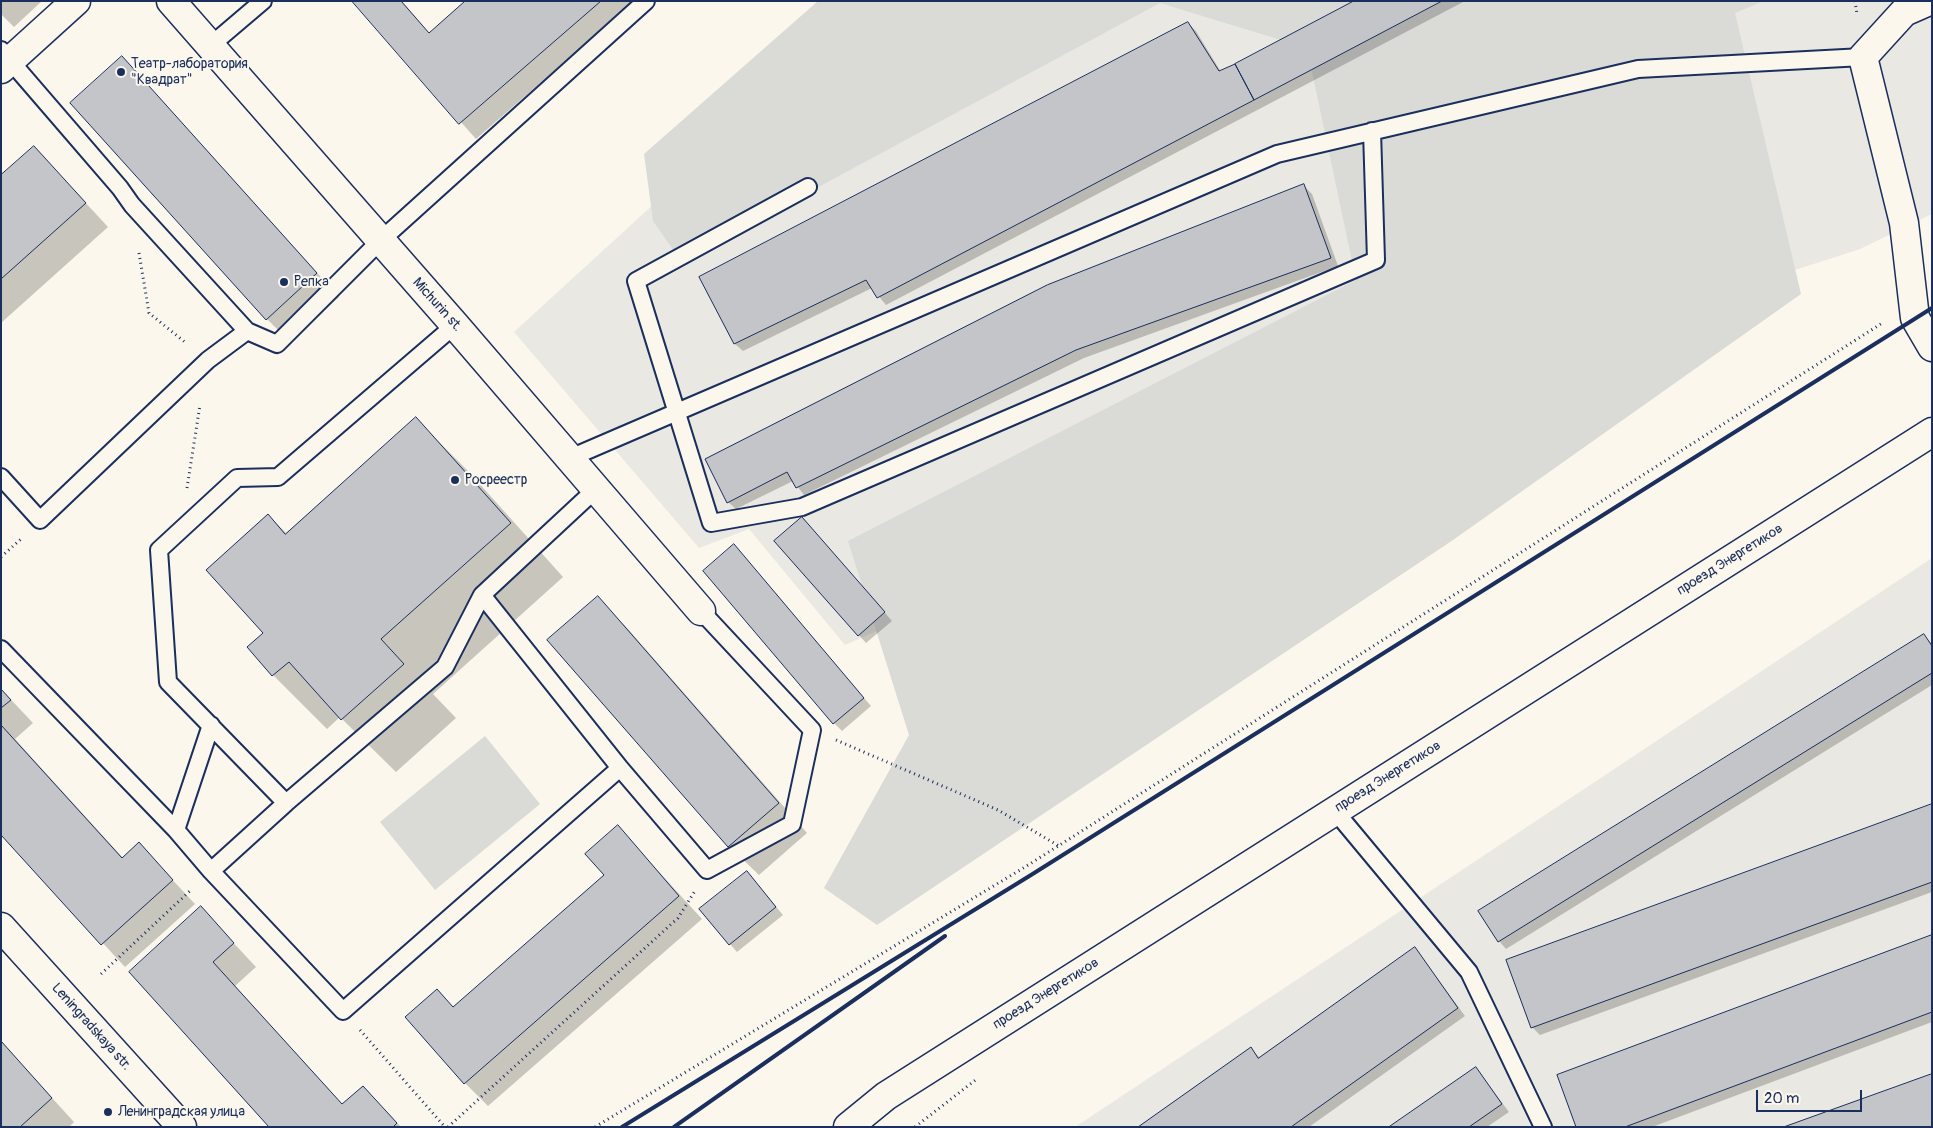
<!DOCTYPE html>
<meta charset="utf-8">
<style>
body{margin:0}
#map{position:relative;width:1933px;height:1128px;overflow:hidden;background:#fbf7ec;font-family:Pangolin,sans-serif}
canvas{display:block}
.frame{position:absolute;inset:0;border:2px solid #1b2f5e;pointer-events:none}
.scale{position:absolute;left:1756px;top:1090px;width:106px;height:22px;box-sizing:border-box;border:2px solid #1b2f5e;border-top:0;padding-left:6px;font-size:15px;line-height:18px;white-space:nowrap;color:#1b2f5e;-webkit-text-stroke:4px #fbf7ec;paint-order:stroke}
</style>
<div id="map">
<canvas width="1933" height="1128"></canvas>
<div class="frame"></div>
<div class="scale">20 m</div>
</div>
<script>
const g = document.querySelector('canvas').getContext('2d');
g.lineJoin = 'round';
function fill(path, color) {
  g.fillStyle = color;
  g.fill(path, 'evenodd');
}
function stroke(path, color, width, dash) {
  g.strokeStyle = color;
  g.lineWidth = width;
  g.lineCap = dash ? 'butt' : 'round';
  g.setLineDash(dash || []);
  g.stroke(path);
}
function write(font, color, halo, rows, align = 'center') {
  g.font = font + ' Pangolin,sans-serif';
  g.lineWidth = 4;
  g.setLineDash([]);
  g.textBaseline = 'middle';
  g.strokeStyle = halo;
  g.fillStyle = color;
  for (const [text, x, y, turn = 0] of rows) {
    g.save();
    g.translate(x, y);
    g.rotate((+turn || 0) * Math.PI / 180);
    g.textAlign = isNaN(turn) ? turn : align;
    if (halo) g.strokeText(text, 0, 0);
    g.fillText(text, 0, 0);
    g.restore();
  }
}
fill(new Path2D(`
 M 1139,1 L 1932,1 L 1932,214 L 1860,249 L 1433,387 L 845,645 L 749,529 L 699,548 L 514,332 L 785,84 Z
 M 1932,558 L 1932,1127 L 1075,1127 Z`), '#eae8e2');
fill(new Path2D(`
 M 818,1 L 1764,1 L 1735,13 L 1801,294 L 1453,540 L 877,925 L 824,888 L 909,735 L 848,541 L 1356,280 L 1307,48 L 1160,3 L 681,261 L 653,221 L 644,154 Z
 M 485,736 L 540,804 L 435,890 L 380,822 Z`), '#dadad7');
fill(new Path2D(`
 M 1,1 L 42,1 L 14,27 L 1,14 Z
 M 353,1 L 402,1 L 430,34 L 467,1 L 634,1 L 476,139 Z
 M 1356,1 L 1465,1 L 886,305 L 872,288 L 743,351 L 735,344 L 701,277 L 1188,23 L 1196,31 L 1221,72 Z
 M 144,81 L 339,297 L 290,342 L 267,319 Z
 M 34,147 L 108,227 L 1,323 L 1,177 Z
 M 1304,186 L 1312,194 L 1338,266 L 1084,358 L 804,495 L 793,481 L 736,509 L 728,502 Z
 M 416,419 L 469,472 L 563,577 L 433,694 L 456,718 L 396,772 L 340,717 L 327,729 L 273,675 L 248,647 L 264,633 L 268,515 L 287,534 Z
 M 810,527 L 892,621 L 866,643 L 776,542 Z
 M 741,554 L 871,706 L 842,731 L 834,723 Z
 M 598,598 L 627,628 L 807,833 L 759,875 L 729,846 Z
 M 1924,636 L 1932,644 L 1932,685 L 1506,949 L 1499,941 Z
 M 1,689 L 33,723 L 15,739 L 123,858 L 139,844 L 195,904 L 125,967 L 1,833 Z
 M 1932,805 L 1932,892 L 1540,1035 L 1533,1028 L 1508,961 Z
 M 618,827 L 702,919 L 488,1106 L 465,1083 L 437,991 L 454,1008 L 605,876 Z
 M 747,872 L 783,915 L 737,952 L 730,944 Z
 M 201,908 L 256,967 L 235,986 L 343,1105 L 363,1087 L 401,1127 L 271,1127 L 130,972 Z
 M 1932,937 L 1932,1022 L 1652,1127 L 1577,1127 Z
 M 1415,948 L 1465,1016 L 1309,1127 L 1140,1127 L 1251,1049 L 1260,1058 Z
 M 1,1042 L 74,1122 L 69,1127 L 1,1127 Z
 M 1476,1068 L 1509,1112 L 1487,1127 L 1391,1127 Z`), '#0003');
const building = new Path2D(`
 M 352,1 L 401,1 L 429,33 L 465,1 L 601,1 L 459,124 Z
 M 1354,1 L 1442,1 L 1254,100 L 1235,64 Z
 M 1188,22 L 1219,71 L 1235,64 L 1254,100 L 877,298 L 866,280 L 734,344 L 699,277 Z
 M 122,56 L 317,273 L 266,320 L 70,103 Z
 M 34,146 L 86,203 L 1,279 L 1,175 Z
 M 1304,184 L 1331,258 L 1076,350 L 796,488 L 787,472 L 727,503 L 705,459 L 1047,285 Z
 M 416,417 L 511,523 L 381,639 L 404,664 L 341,720 L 289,662 L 272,676 L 247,647 L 263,633 L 206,570 L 268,514 L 285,534 Z
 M 802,517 L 885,612 L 858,636 L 774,541 Z
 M 734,544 L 864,698 L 833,724 L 703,571 Z
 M 598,596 L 779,803 L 728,847 L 547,640 Z
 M 1924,634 L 1932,646 L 1932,673 L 1498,942 L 1478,911 Z
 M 1,689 L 11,700 L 1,708 Z
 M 1,725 L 122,858 L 139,842 L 173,880 L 101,945 L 1,835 Z
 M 1932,804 L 1932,882 L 1531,1028 L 1506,960 Z
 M 618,825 L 679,896 L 464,1084 L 405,1017 L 437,989 L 453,1007 L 604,875 L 585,854 Z
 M 747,871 L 776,907 L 729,945 L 699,909 Z
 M 201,906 L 234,943 L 213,962 L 342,1104 L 363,1086 L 397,1123 L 393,1127 L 269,1127 L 129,972 Z
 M 1932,935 L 1932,1012 L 1625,1127 L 1576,1127 L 1557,1075 Z
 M 1415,947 L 1458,1008 L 1291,1127 L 1138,1127 L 1251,1047 L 1258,1058 Z
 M 1,1041 L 52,1098 L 20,1127 L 1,1127 Z
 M 1476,1067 L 1502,1104 L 1469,1127 L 1389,1127 Z
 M 1932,1074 L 1932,1127 L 1784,1127 Z`);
fill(building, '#c3c5c9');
stroke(building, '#1b2f5e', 1);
const service = new Path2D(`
 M 210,46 L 263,1
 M 1,50 L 120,188 L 132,205 L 247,331 L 208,360 L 40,520 L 1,477
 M 808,187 L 636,281 L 711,523 L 802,507 L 1376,260 L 1372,131
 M 247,331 L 277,344 L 380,241 L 646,1
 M 570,458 L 1277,154 L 1638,69 L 1863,57
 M 1,649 L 176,830 L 211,871 L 343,1011 L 620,768 L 482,595 L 596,489
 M 620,768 L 707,870 L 792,824 L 812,730 L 701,611
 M 286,803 L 445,667 L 482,595
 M 1335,811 L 1469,972 L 1543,1127
 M 176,830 L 211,725
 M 211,871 L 286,803 L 168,682 L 159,550 L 237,478 L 278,477 L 455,325`);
const minor = new Path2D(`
 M 171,1 L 455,325 L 701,611
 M 1929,1 L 1904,12 L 1863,57 L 1904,223 L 1915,318 L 1932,347`);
const tertiary = new Path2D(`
 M 1,69 L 76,1
 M 848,1127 L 886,1096 L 1932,432`);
const secondary = new Path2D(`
 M 1,927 L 182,1127`);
stroke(service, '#1b2f5e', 20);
stroke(minor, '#1b2f5e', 31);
stroke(tertiary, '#1b2f5e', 31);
stroke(secondary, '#1b2f5e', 31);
stroke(new Path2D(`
 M 1855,1 L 1857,14
 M 139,253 L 149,313 L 186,343
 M 187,488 L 200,405
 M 1,557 L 21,539
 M 836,740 L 998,810 L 1059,846
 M 101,974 L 192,889
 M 360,1030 L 445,1127
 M 128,1127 L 128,1122
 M 448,1127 L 678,918 L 695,891
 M 595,1127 L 1025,867 L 1884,322
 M 915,1127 L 978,1078`), '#1b2f5e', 3, [1, 4]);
stroke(service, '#fbf7ec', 16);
stroke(minor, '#fbf7ec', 28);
stroke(tertiary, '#fbf7ec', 28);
stroke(secondary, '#fbf7ec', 28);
stroke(new Path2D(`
 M 622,1127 L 1031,875 L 1932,308
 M 674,1127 L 945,936`), '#1b2f5e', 4);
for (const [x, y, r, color] of [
 [121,72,5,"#1b2f5e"],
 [284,282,5,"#1b2f5e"],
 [455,480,5,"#1b2f5e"],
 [108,1112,5,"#1b2f5e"]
]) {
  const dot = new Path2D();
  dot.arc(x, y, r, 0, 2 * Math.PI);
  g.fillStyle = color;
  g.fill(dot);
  stroke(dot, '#fbf7ec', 2);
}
write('14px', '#1b2f5e', '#fbf7ec', [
 ["Театр-лаборатория",131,64],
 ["\"Квадрат\"",131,80],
 ["Репка",294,282],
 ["Росреестр",465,480],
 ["Ленинградская улица",118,1112]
], 'left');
write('14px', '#1b2f5e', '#fbf7ec', [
 ["Michurin st.",437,305,48],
 ["проезд Энергетиков",1730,560,-32],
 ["проезд Энергетиков",1388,777,-32],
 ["проезд Энергетиков",1046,994,-32],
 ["Leningradskaya str.",91,1027,48]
]);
</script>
